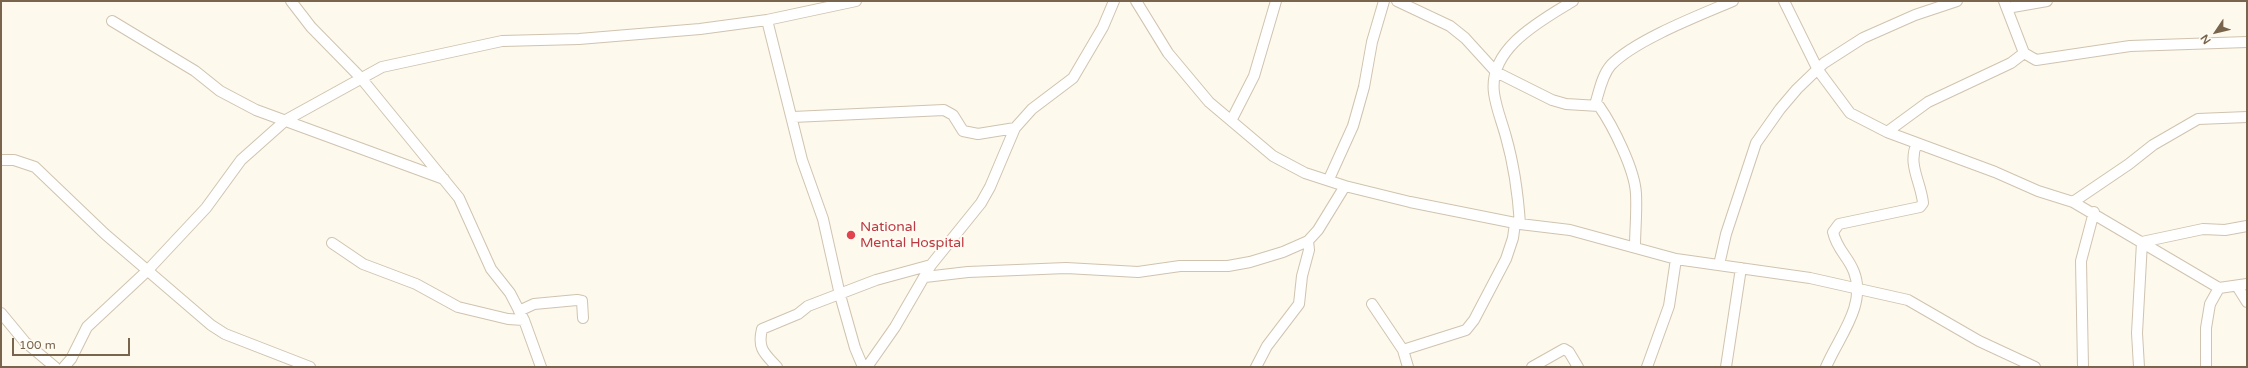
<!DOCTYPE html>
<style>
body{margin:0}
#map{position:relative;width:2248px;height:368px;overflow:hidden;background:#fdf9ec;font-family:"Varela Round",sans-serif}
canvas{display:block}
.frame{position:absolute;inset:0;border:2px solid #79644d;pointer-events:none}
.north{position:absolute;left:2196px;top:12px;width:40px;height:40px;-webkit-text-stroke:3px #fffcf3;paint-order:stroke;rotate:235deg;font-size:11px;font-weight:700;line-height:16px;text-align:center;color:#79644d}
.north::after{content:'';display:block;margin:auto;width:14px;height:18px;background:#79644d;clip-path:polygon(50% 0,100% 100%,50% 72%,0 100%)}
.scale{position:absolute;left:12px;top:338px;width:118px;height:18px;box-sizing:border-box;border:2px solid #79644d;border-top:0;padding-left:5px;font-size:12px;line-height:14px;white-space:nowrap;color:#79644d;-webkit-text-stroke:3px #fffcf3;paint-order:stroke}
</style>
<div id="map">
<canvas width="2248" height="368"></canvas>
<div class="frame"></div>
<div class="north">N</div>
<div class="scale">100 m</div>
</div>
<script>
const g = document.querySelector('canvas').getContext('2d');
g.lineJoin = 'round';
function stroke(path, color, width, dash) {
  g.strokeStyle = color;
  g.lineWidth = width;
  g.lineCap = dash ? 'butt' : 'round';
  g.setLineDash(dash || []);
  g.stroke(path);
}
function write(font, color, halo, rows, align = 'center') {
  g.font = font + ' "Varela Round",sans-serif';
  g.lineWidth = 4;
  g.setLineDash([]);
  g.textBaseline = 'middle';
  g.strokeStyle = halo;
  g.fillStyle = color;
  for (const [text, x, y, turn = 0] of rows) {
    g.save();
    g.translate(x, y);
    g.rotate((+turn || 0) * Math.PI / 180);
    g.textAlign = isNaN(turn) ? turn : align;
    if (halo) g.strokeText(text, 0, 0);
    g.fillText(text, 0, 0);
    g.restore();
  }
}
const minor = new Path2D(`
 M 291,1 L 311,27 L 361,78 L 459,198 L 491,269 L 510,293 L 524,320 L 541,367
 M 1136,1 L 1168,53 L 1209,102 L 1273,156 L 1305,173 L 1345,186 L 1410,202 L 1520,224 L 1570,230 L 1676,259 L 1810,278 L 1908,300 L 1979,341 L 2035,367
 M 1397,1 L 1450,26 L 1465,38 L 1496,72 L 1552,100 L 1566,104 L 1599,106 C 1613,126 1635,170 1636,194 C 1637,212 1635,230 1635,247
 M 1784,1 L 1818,70 L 1850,113 L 1887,132 L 1995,172 L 2038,191 L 2073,202 L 2219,288
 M 2004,1 L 2024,53
 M 2007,8 L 2047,1
 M 767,20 L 802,160 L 823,219 L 840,295 L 855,348 L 863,367
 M 112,21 L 195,71 L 220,91 L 256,110 L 444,179
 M 1595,105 C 1599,92 1602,75 1611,65 C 1635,40 1700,15 1733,1
 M 793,117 L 944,110 L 953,115 L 963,131 L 978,134 L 1015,128
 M 1232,119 L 1254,76 L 1276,1
 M 1887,132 L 1928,102 L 2011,63 L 2024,53 L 2036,60 L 2130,46 L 2247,42
 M 1,160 L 14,160 L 35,167 L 105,234 L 211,325 L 225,334 L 310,367
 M 1329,179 L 1353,126 L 1364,87 L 1372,42 L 1384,1
 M 2073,202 L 2129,164 L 2153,145 L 2198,119 L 2247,117
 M 1520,224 C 1518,194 1514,165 1506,137 C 1502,122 1496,108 1494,93 C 1488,48 1542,20 1573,1
 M 332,243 L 363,264 L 416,284 L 458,307 L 508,319 L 524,320
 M 1719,265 L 1726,234 L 1756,143 L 1780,109 L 1797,89 L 1824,63 L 1863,38 L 1915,15 L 1957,1
 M 925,277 L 968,272 L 1066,268 L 1138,272 L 1180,266 L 1228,266 L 1250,262 L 1283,252 L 1308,241 L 1318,230 L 1345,186
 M 2237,286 L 2247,302
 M 1372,304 L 1403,350 L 1408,367
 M 519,311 L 534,304 L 577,300 L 582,301 L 583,318
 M 1,313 L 25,342 L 55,367
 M 1403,350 L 1466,330 L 1474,320 L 1506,259 L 1513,238 L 1515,223
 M 64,367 L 71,359 L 87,327 L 147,271 L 206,208 L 241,160 L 286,120 L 382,67 L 502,41 L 579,39 L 700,29 L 767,20 L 856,1
 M 777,367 C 765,354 757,349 762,329 L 798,314 L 808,306 L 876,280 L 931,265
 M 867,367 L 895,327 L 931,265 L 981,203 L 990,187 L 1015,128 L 1032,109 L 1073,78 L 1103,27 L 1114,1
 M 1256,367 L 1267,346 L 1299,304 L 1302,276 L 1309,250 L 1308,241
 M 1532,367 L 1564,349 L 1569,352 L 1578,367
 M 1647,367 L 1669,306 L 1676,259
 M 1726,367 L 1741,268
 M 1826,367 C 1838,338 1867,305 1854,272 C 1848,256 1837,250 1833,232 L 1839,224 L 1920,207 L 1923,203 C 1921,182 1907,164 1917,143
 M 2083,367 L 2081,261 L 2094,212
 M 2139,367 L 2137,333 L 2142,242 L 2203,229 L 2225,230 L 2247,226
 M 2206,367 L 2206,328 L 2210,304 L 2219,288 L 2247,284`);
stroke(minor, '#d0c3b0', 12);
stroke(minor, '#fff', 10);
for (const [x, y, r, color] of [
 [851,235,5,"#e0444e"]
]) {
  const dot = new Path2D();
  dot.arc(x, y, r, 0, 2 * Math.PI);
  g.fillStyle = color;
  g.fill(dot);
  stroke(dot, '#fffcf3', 1.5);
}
write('14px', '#be3a42', '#fffcf3', [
 ["National",860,227],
 ["Mental Hospital",860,243]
], 'left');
</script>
